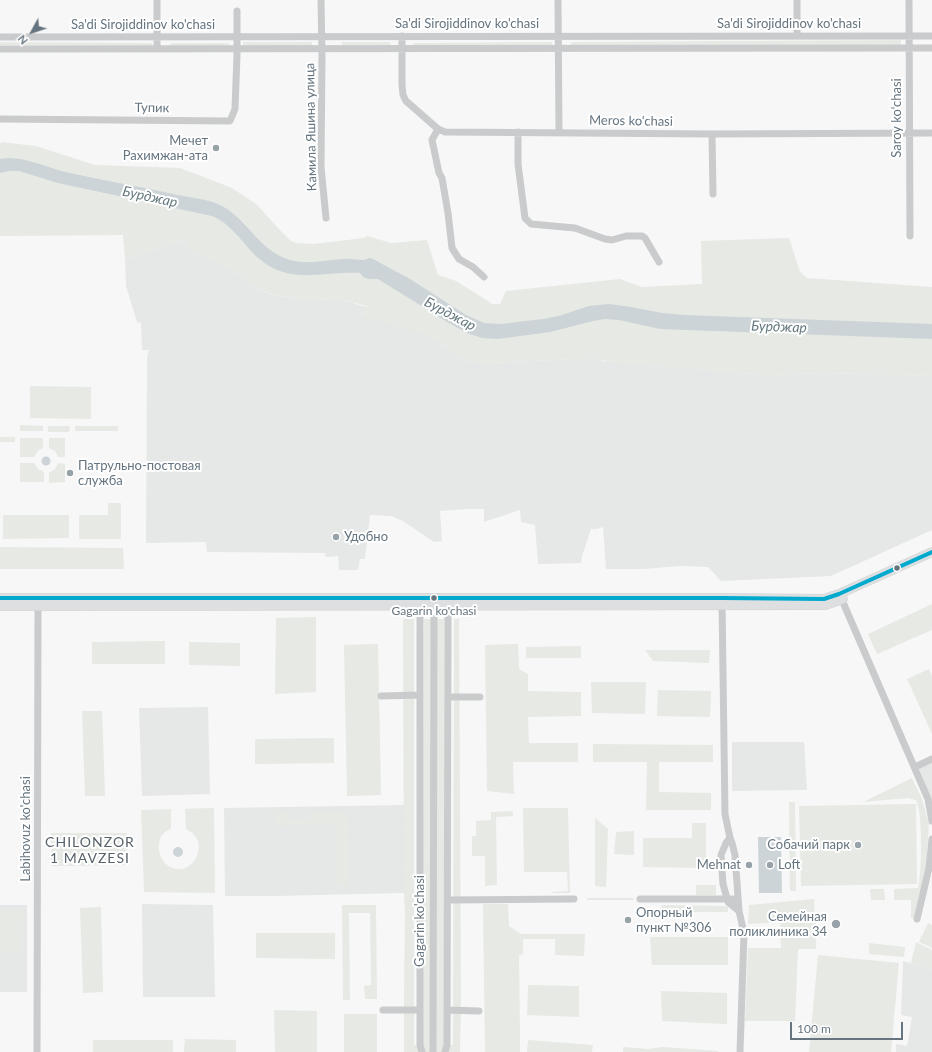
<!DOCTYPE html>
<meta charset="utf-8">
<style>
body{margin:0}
#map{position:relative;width:932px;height:1052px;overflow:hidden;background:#f7f7f7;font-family:Lato,sans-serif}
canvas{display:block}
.north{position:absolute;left:12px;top:12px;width:40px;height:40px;-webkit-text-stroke:3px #fff;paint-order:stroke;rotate:230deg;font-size:11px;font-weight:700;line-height:16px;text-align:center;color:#65747f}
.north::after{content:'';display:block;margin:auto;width:14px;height:18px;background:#65747f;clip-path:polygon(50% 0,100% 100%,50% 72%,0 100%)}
.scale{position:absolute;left:790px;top:1022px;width:113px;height:18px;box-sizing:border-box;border:2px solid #65747f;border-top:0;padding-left:5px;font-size:12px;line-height:14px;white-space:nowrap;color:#65747f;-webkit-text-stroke:3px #fff;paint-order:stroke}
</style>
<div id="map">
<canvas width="932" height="1052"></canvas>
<div class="north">N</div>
<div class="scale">100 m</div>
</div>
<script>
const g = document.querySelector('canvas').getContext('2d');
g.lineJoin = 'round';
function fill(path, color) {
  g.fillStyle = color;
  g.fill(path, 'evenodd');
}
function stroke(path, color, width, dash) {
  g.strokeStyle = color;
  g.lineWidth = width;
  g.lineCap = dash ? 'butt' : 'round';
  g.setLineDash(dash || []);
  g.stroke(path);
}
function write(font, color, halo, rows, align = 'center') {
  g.font = font + ' Lato,sans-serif';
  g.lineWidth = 4;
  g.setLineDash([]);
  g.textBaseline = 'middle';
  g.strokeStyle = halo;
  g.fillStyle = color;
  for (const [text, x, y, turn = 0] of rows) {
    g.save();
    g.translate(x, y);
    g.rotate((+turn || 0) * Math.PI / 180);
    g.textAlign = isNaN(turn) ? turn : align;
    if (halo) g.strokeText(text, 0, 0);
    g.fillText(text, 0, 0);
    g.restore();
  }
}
fill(new Path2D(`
 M 185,240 L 196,252 L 227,266 L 241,276 L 255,287 L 272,295 L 309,300 L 339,299 L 367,307 L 363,315 L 429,335 L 434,338 L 463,360 L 487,363 L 597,358 L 603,361 L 776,376 L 794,374 L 822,373 L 932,376 L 932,530 L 831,576 L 721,581 L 708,567 L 681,566 L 643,569 L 606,569 L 603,527 L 597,529 L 591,529 L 582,556 L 581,563 L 538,564 L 535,525 L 521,522 L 520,510 L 484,522 L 484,509 L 470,509 L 440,511 L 442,541 L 434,542 L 403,521 L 391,516 L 370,515 L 365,559 L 360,559 L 358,570 L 339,570 L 338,556 L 326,557 L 325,553 L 207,552 L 206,542 L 146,543 L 147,358 L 149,350 L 142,350 L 141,323 L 137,322 L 126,286 L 125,259 Z
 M 208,707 L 210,794 L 142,796 L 139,708 Z
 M 732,742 L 804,742 L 807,790 L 732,791 Z
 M 932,762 L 932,801 L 919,768 Z
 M 404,805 L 404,893 L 276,896 L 225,896 L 224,808 Z
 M 142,904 L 213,905 L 215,997 L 143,997 Z
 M 0,905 L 27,905 L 27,992 L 0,992 Z
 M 903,961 L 926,967 L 932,970 L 932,1052 L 896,1052 L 896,1044 L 907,1046 L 912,1017 L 901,1015 Z`), '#e6e7e7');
fill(new Path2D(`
 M 901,40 L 901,45 L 571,45 L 571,42 Z
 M 0,42 L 152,43 L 152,46 L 0,45 Z
 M 243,42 L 312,42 L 312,46 L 243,46 Z
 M 342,42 L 390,42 L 390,46 L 342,46 Z
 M 552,42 L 552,46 L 413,46 L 413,43 Z
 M 171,43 L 229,43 L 229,46 L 170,46 Z
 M 2,142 L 18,144 L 36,146 L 95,165 L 180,168 L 232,188 L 256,204 L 280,230 L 291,241 L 297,243 L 314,244 L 364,238 L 367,236 L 391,243 L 427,240 L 438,275 L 456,281 L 488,301 L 492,304 L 500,304 L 506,291 L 620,279 L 642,287 L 702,284 L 701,241 L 789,238 L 800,272 L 807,278 L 932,287 L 932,376 L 822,373 L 794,374 L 776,376 L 622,363 L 601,360 L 597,358 L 487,363 L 470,361 L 463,360 L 434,338 C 418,330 401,329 385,323 C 377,321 370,318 363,316 L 367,306 L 339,299 L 309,300 L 273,295 L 255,287 L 241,276 L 227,266 L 196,252 L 188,245 L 185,240 L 125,259 L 123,235 L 0,236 L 0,144 Z
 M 30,386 L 91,387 L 91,419 L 30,418 Z
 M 20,425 L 43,426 L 43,431 L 20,431 Z
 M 48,426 L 70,426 L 69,432 L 48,432 Z
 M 75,426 L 118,426 L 118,431 L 75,431 Z
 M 0,437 L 15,437 L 15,442 L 0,442 Z
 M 20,438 L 43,438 L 43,448 L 38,451 L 34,457 L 20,457 Z
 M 49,438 L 65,438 L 65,457 L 58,457 L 55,451 L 49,448 Z
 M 20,463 L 34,463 L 38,469 L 44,472 L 44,482 L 20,482 Z
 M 58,463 L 65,464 L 65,482 L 49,483 L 49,473 L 55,469 Z
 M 108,503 L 121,503 L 121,539 L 79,539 L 79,515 L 108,515 Z
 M 69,515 L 69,538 L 3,539 L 3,515 Z
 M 0,547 L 123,548 L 124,569 L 0,569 Z
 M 932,604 L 932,630 L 877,654 L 868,634 Z
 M 316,617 L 316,692 L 275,694 L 276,618 Z
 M 403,619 L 414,619 L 414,1045 L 423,1045 L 424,619 L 444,619 L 444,1045 L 453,1045 L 454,619 L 459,619 L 461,1001 L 460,1052 L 404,1052 L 404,1002 L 405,911 L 404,893 Z
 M 165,641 L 165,664 L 92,664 L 92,642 Z
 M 189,642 L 240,643 L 240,666 L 189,665 Z
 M 378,644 L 381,795 L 347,796 L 344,645 Z
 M 518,644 L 519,669 L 528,674 L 528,691 L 581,692 L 581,716 L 528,717 L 529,743 L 578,743 L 578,762 L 513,762 L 514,794 L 487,791 L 485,645 Z
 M 581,646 L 581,658 L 526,658 L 526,647 Z
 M 645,650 L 710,650 L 709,663 L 653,661 Z
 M 929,669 L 932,676 L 932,734 L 907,679 Z
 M 591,682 L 646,682 L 645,714 L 592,713 Z
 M 658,690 L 711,691 L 710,717 L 657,716 Z
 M 82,711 L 102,711 L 105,796 L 85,796 Z
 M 334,738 L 334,763 L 255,764 L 255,739 Z
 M 593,744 L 713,745 L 713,762 L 659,762 L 659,792 L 711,793 L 711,810 L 646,810 L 647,762 L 593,762 Z
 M 912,778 L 922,799 L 929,824 L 926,867 L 920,893 L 919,894 L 914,918 L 911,918 L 911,900 L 894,900 L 894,889 L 918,888 C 922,873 923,813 916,800 L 908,798 L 863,802 Z
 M 789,802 L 795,802 L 796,891 L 790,891 Z
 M 916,804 L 917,884 L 801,886 L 799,806 Z
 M 214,808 L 215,893 L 144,892 L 141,810 ZM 171,809 L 185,809 L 186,829 C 215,842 189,884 166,864 C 161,859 158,852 159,845 C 159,837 164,831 171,829 Z
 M 523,808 L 568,808 L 570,893 L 552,893 L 552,892 L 568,891 L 567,872 L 524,872 Z
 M 275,811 L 287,812 L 287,819 L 309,819 L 310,812 L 348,813 L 349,886 L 336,886 L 337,825 L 275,826 Z
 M 513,811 L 513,816 L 496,817 L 497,885 L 485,886 L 485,856 L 472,856 L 472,836 L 476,836 L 476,821 L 491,820 L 491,812 Z
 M 595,818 L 608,829 L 606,887 L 595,886 Z
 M 692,823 L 706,823 L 706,868 L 643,867 L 643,838 L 692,838 Z
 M 634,831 L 634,855 L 614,854 L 616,832 Z
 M 127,833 L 127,865 L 51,866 L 51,833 Z
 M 696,885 L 716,885 L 716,895 L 696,895 Z
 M 870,889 L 884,889 L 885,900 L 871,900 Z
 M 587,898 L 633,898 L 633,900 L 587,900 Z
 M 814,899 L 816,949 L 798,949 L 795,1021 L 745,1021 L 748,948 L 781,948 L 780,922 L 748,924 L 749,905 Z
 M 483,904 L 508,904 L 509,926 L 521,934 L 585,934 L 584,956 L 555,955 L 555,939 L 523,939 L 523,954 L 519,955 L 520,1036 L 520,1052 L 485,1052 Z
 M 342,905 L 376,905 L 377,999 L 365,999 L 364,986 L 371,985 L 370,913 L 349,913 L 350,1000 L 343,1000 Z
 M 662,905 L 728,906 L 728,912 L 662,912 Z
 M 101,907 L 103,992 L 83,993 L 80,908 Z
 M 0,910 L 23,910 L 22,953 L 0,953 Z
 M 928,923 L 932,925 L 932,948 L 919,942 Z
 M 256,933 L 335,933 L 335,959 L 256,958 Z
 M 650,937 L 728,937 L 728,965 L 652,965 Z
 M 916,942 L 932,950 L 932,970 L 926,967 L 911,963 Z
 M 869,943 L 905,947 L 904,957 L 869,954 Z
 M 818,955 L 899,963 L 891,1052 L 809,1052 Z
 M 528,985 L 579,986 L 579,1017 L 527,1015 Z
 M 661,991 L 727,993 L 727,1024 L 662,1021 Z
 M 274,1010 L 317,1011 L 317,1052 L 275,1052 Z
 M 344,1014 L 377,1014 L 377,1052 L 344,1052 Z
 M 185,1039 L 236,1040 L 236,1052 L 184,1052 Z
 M 93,1040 L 173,1040 L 173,1052 L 93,1052 Z
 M 528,1040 L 593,1045 L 592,1052 L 527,1052 Z
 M 623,1047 L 648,1049 L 663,1047 L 718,1051 L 718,1052 L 623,1052 Z`), '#e6e9e4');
fill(new Path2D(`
 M 8,158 C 30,158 50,169 70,173 C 106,181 142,187 178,195 C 192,198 209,199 222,206 C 248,220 259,251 290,260 C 308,265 326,260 345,259 C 351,258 357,260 363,260 C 366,260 367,258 371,258 L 410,279 L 466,315 L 484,323 L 501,324 L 543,319 L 559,316 L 589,306 L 609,304 L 631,307 L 662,313 L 684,315 L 932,324 L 932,339 L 660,329 L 619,320 L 605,319 L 593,321 L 550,332 L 498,339 L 482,338 L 467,333 L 449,323 L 378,279 C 370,279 364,280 360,273 C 321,270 291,287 257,257 C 244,244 229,222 212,216 L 58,183 L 19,171 L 9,171 L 0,173 L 0,159 Z
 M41.5 461a4.5 4.5 0 1 1 9 0a4.5 4.5 0 1 1-9 0Z
 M 758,837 L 781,837 L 782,893 L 759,893 Z
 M173 852a5 5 0 1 1 10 0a5 5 0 1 1-10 0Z`), '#ccd4d7');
const major = new Path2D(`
 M 0,598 L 722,598 L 824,599 L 839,594 L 932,552
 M 0,606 L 825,605 L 843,599`);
stroke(major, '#d3d4d5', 10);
stroke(new Path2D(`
 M 321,0 L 322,55 L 321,167 L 326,218
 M 558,0 L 559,132
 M 909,0 L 910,236
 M 402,36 L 402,85 L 403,95 L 406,101 L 438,129 L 445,132 L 712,134 L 932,133
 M 797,36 L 797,0
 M 0,37 L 932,36
 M 0,49 L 932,48
 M 157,49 L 157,0
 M 0,119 L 230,121 L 235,109 L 237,55 L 237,11
 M 438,129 L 432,140 L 439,173 L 442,178 L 448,213 L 452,248 L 459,259 L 473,267 L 484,277
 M 518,132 L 518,164 L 525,218 L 531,224 L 575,228 L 605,239 L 612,240 L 626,236 L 642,236 L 645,238 L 659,262
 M 712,134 L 713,194
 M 722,600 L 725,814 L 730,838 L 732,843 L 735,855 L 739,911 L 744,933 L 740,1052
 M 842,600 L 928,799 L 932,821
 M 420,606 L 420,1045 L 422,1052
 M 381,696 L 420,695
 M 448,697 L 480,697
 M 915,767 L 932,759
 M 730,838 L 726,843 L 721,855 L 723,884 L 728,902 L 739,911
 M 640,899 L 738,899
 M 448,900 L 574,899
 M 917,919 L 929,868 L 932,839
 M 383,1010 L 420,1010
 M 447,1010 L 479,1011
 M 37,1052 L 38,606
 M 433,1052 L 434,618
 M 445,1052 L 447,1045 L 448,606`), '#cacbcc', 7);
stroke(major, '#dedfe0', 9);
stroke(new Path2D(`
 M 0,598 L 722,598 L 824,599 L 839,594 L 932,552`), '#00a9ce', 4);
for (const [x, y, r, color] of [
 [216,148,4,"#98a2a9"],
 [70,473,4,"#98a2a9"],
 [336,537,4,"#98a2a9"],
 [897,568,3.5,"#65747f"],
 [434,598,3.5,"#65747f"],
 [858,845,4,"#98a2a9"],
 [749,865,4,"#98a2a9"],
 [770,865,4,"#98a2a9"],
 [628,920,4,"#98a2a9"],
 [836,924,5,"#98a2a9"]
]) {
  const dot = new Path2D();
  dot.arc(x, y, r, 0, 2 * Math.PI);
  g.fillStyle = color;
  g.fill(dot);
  stroke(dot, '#fff', 1.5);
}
write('12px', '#65747f', '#fff', [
 ["Gagarin ko'chasi",434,611]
]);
write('13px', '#65747f', '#fff', [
 ["Sa'di Sirojiddinov ko'chasi",467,24],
 ["Sa'di Sirojiddinov ko'chasi",789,24],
 ["Sa'di Sirojiddinov ko'chasi",143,25],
 ["Тупик",152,108,1],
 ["Saroy ko‘chasi",897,118,-90],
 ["Meros ko‘chasi",631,121,1],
 ["Камила Яшина улица",311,127,-91],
 ["Labihovuz ko'chasi",26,829,-90],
 ["Gagarin ko'chasi",420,921,-90]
]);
write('13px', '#65747f', '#fff', [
 ["Мечет",208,141],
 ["Рахимжан-ата",208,156],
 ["Патрульно-постовая",78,466,"left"],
 ["служба",78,481,"left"],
 ["Удобно",344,537,"left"],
 ["Собачий парк",850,845],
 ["Mehnat",741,865],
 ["Loft",778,865,"left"],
 ["Опорный",636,913,"left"],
 ["пункт №306",636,928,"left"],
 ["Семейная",827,917],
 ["поликлиника 34",827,932]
], 'right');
write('italic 14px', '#657a80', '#fff', [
 ["Бурджар",150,197,12],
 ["Бурджар",450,314,28],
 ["Бурджар",779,327,2]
]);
g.letterSpacing = '1px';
write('14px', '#57626b', '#fff', [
 ["CHILONZOR",90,842],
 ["1 MAVZESI",90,858]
]);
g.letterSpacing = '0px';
</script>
